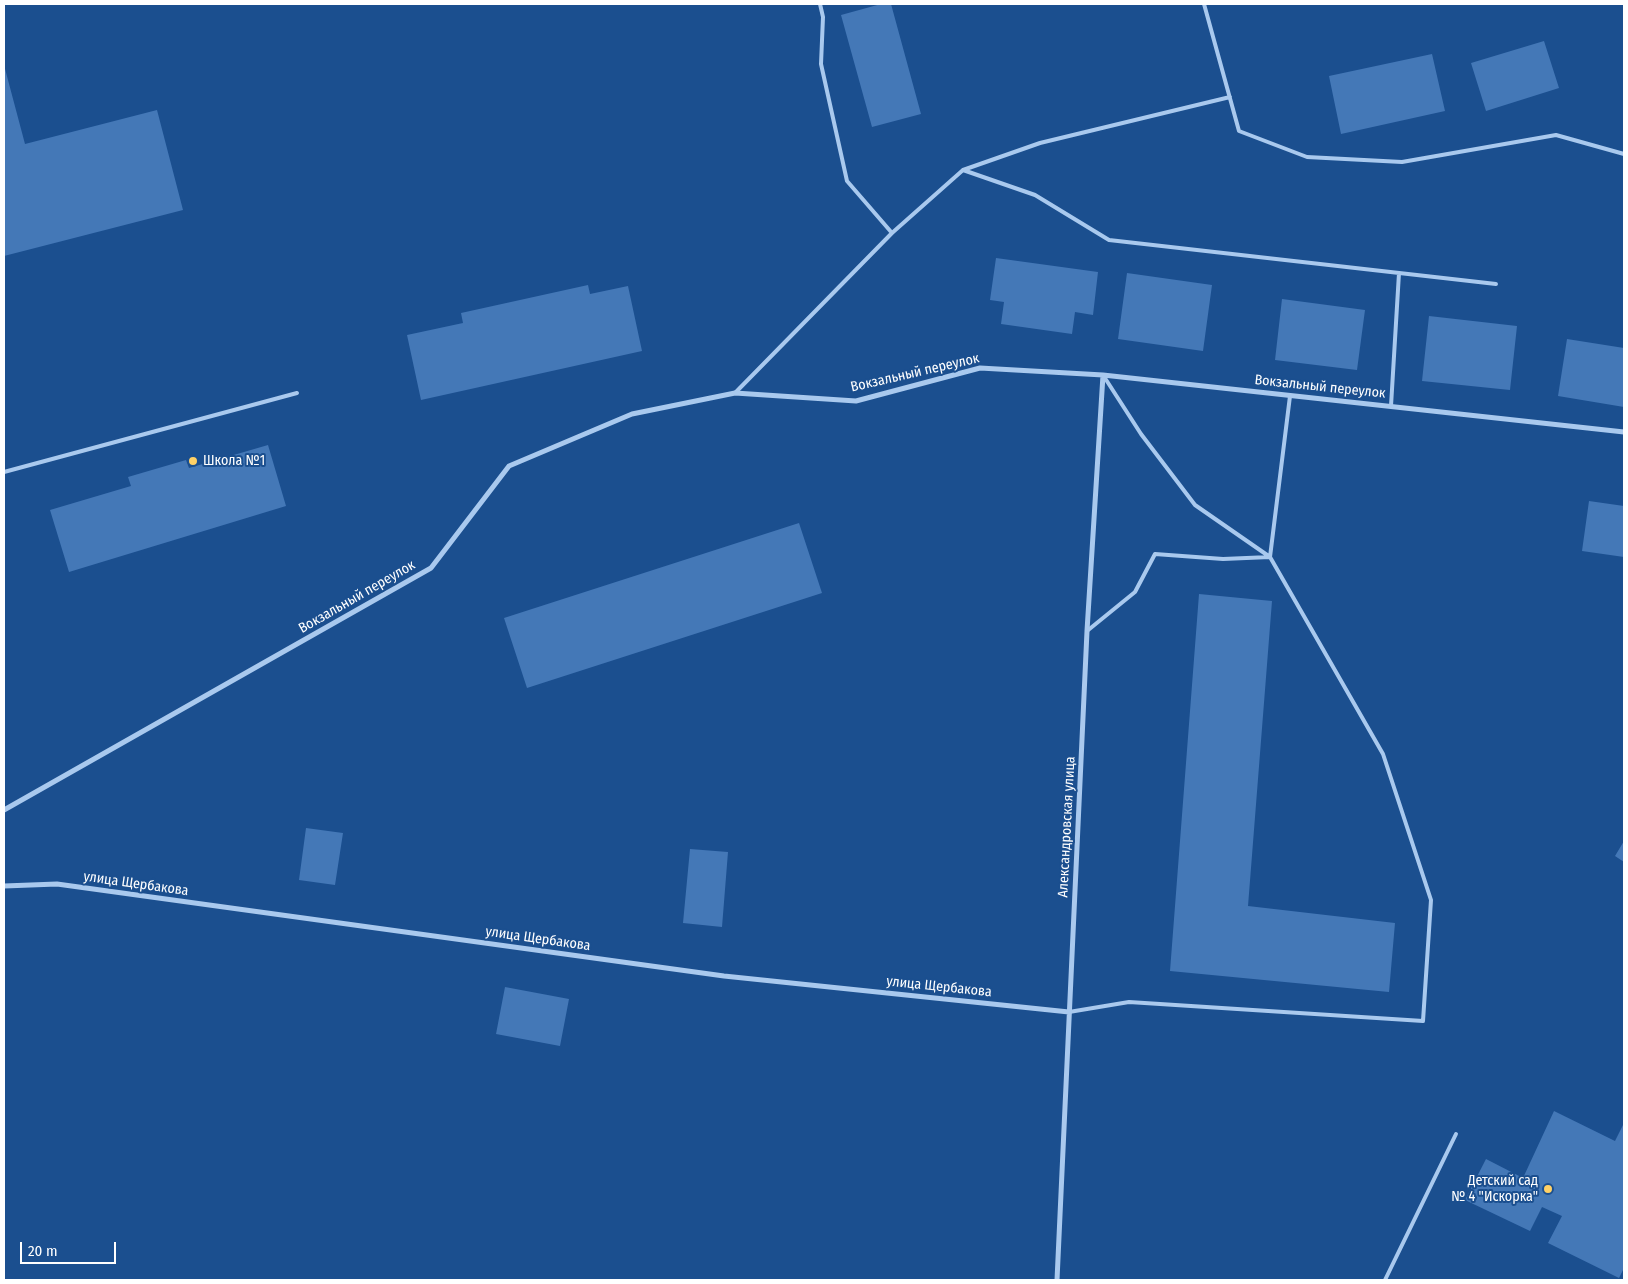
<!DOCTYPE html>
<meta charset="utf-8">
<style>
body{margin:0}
#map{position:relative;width:1628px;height:1284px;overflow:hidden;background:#1b4f8f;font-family:"Fira Sans Condensed",sans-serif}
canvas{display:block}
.frame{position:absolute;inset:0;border:5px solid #fff;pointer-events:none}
.scale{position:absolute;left:20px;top:1242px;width:96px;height:22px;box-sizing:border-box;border:2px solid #fff;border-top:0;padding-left:6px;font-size:15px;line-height:18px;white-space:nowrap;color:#fff;-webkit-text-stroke:4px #1b4f8f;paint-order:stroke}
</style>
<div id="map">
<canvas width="1628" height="1284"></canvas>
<div class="frame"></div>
<div class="scale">20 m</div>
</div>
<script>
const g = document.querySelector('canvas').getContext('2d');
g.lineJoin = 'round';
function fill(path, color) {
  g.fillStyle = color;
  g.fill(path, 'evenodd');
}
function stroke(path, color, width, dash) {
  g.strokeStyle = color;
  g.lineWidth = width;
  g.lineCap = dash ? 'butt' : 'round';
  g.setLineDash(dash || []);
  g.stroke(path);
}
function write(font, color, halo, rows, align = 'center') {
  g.font = font + ' "Fira Sans Condensed",sans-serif';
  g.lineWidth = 4;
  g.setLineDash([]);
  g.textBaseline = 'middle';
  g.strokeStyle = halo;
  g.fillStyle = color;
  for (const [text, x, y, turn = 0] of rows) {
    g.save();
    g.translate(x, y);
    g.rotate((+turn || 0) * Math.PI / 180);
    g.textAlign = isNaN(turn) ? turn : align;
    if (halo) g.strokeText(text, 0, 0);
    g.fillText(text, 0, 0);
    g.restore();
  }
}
fill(new Path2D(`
 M 881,4 L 891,4 L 921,114 L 872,127 L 841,15 Z
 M 1544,41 L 1559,88 L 1486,111 L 1471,63 Z
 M 1432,54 L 1445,111 L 1341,134 L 1329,76 Z
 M 4,65 L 25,144 L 157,110 L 183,210 L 4,256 Z
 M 996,258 L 1098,272 L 1093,315 L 1075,312 L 1072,334 L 1001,324 L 1004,302 L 990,300 Z
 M 1127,273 L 1212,285 L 1203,351 L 1118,339 Z
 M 588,285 L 590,294 L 628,286 L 642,351 L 421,400 L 407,335 L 463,323 L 461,313 Z
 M 1282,299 L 1365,310 L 1357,370 L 1275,360 Z
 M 1429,316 L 1517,326 L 1510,390 L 1422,381 Z
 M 1567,339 L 1624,348 L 1624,407 L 1558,396 Z
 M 268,445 L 286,506 L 69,572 L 50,510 L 131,486 L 128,477 L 186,460 L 189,468 Z
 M 1589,501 L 1624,506 L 1624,557 L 1582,551 Z
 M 799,523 L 822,593 L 527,688 L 504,618 Z
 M 1199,594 L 1272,601 L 1248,906 L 1395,923 L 1389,992 L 1170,971 Z
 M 306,828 L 343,833 L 335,885 L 299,880 Z
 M 1624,841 L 1624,862 L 1615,856 Z
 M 690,849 L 728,852 L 722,927 L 683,923 Z
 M 505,987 L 569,999 L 560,1046 L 496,1034 Z
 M 1554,1111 L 1615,1141 L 1624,1123 L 1624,1268 L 1619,1278 L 1548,1243 L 1562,1216 L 1542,1207 L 1530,1231 L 1465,1200 L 1486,1159 L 1523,1178 Z`), '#4478b7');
stroke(new Path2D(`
 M 820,4 L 823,17 L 821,64 L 847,181 L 892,233
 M 1204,4 L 1239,131 L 1307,157 L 1402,162 L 1556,135 L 1624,154
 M 963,170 L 1035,195 L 1109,240 L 1496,284
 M 735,393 L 892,233 L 963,170 L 1040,143 L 1230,97
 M 1391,406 L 1399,273
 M 4,472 L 297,393
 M 1087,631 L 1135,592 L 1155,554 L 1223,559 L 1270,557 L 1290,396
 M 1069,1012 L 1129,1002 L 1423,1021 L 1431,900 L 1383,754 L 1270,557 L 1195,505 L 1141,434 L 1103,375
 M 1385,1280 L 1456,1134`), '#a9c9ee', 4);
stroke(new Path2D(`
 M 4,810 L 431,568 L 509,466 L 632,414 L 735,393 L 856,401 L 980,368 L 1103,375 L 1624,432
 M 4,886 L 57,884 L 724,976 L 1069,1012
 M 1057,1280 L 1087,631 L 1103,375`), '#a9c9ee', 5);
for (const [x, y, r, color] of [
 [193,461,5,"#ffd166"],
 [1548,1189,5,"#ffd166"]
]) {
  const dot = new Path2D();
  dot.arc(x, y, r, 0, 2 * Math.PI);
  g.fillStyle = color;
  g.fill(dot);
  stroke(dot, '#1b4f8f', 2);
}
write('14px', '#fff', '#1b4f8f', [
 ["Вокзальный переулок",915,373,-13],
 ["Вокзальный переулок",1320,387,6],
 ["Вокзальный переулок",357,597,-30],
 ["Александровская улица",1067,827,-87],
 ["улица Щербакова",136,884,8],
 ["улица Щербакова",538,939,8],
 ["улица Щербакова",939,987,6]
]);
write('14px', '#fff', '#1b4f8f', [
 ["Школа №1",203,461],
 ["Детский сад",1538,1181,"right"],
 ["№ 4 \"Искорка\"",1538,1197,"right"]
], 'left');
</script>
